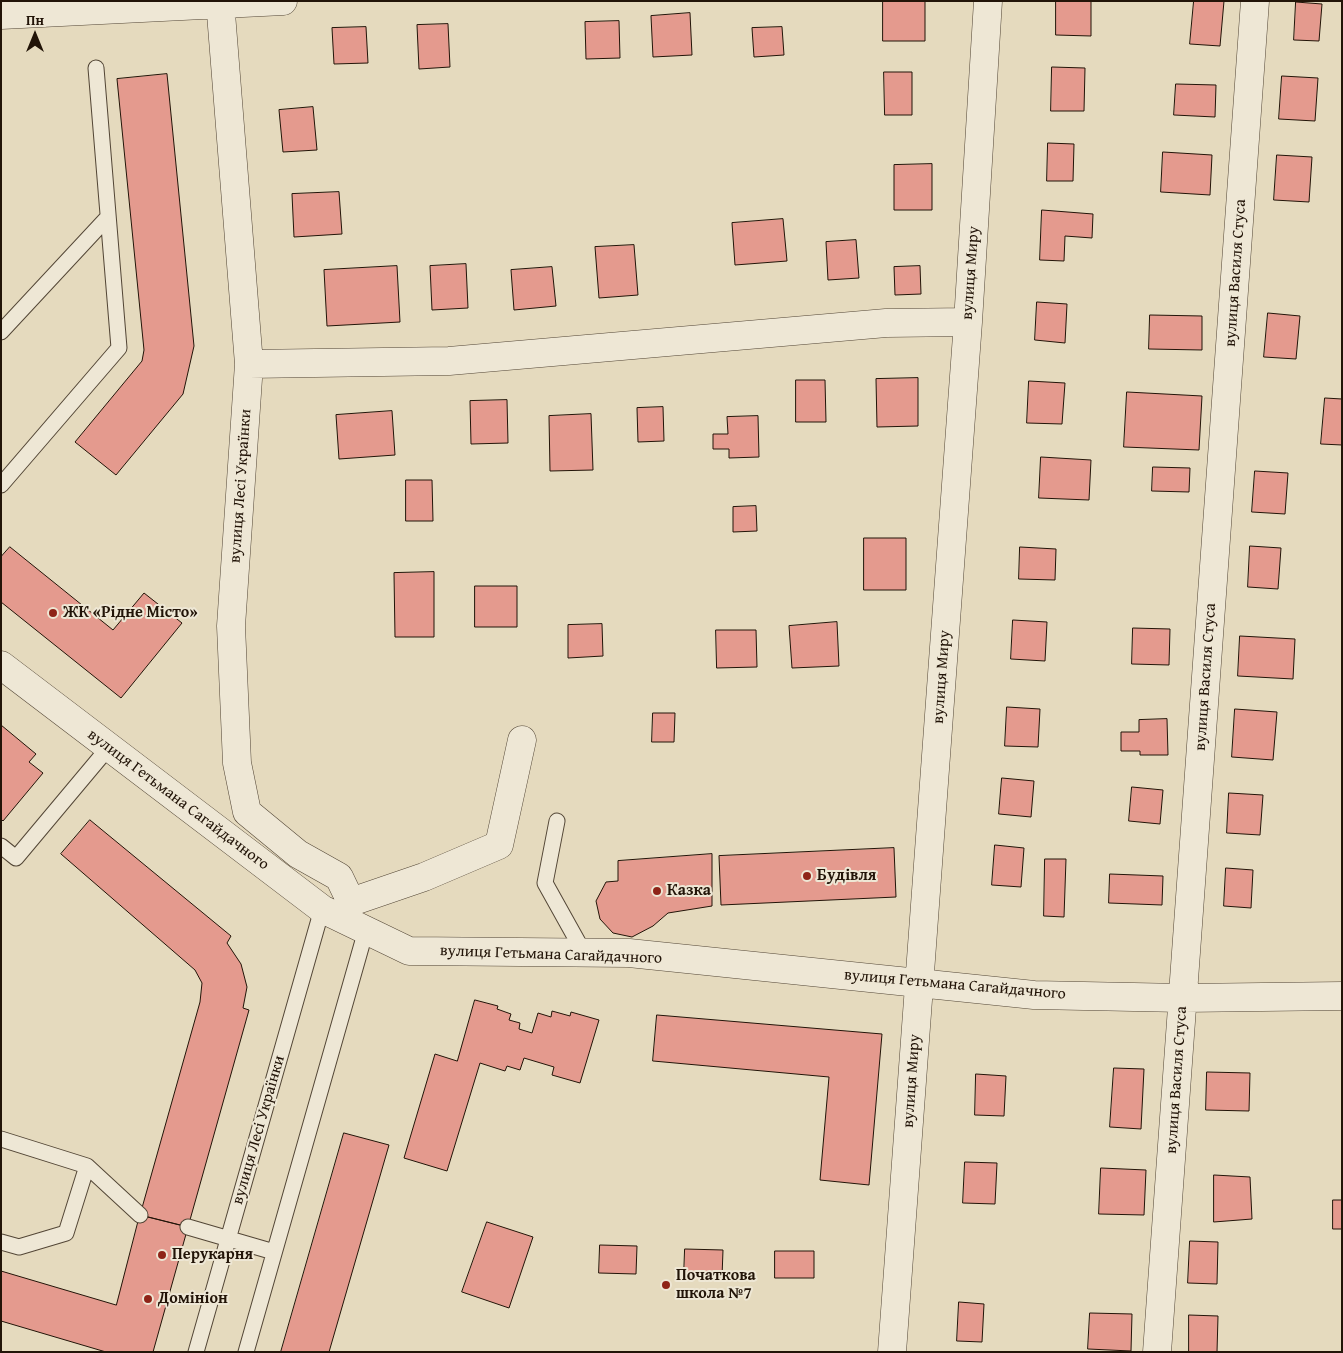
<!DOCTYPE html>
<meta charset="utf-8">
<style>
body{margin:0}
#map{position:relative;width:1343px;height:1353px;overflow:hidden;background:#e5dabe;font-family:"Gentium Book Plus",serif}
canvas{display:block}
.frame{position:absolute;inset:0;border:2px solid #221408;pointer-events:none}
.north{position:absolute;left:10px;top:10px;width:50px;height:50px;-webkit-text-stroke:4px #eee7d5;paint-order:stroke;rotate:0deg;font-size:14px;font-weight:700;line-height:20px;text-align:center;color:#221408}
.north::after{content:'';display:block;margin:auto;width:18px;height:22px;background:#221408;clip-path:polygon(50% 0,100% 100%,50% 72%,0 100%)}
</style>
<div id="map">
<canvas width="1343" height="1353"></canvas>
<div class="frame"></div>
<div class="north">Пн</div>
</div>
<script>
const g = document.querySelector('canvas').getContext('2d');
g.lineJoin = 'round';
function fill(path, color) {
  g.fillStyle = color;
  g.fill(path, 'evenodd');
}
function stroke(path, color, width, dash) {
  g.strokeStyle = color;
  g.lineWidth = width;
  g.lineCap = dash ? 'butt' : 'round';
  g.setLineDash(dash || []);
  g.stroke(path);
}
function write(font, color, halo, rows, align = 'center') {
  g.font = font + ' "Gentium Book Plus",serif';
  g.lineWidth = 4;
  g.setLineDash([]);
  g.textBaseline = 'middle';
  g.strokeStyle = halo;
  g.fillStyle = color;
  for (const [text, x, y, turn = 0] of rows) {
    g.save();
    g.translate(x, y);
    g.rotate((+turn || 0) * Math.PI / 180);
    g.textAlign = isNaN(turn) ? turn : align;
    if (halo) g.strokeText(text, 0, 0);
    g.fillText(text, 0, 0);
    g.restore();
  }
}
const building = new Path2D(`
 M 883,1 L 925,1 L 925,41 L 883,41 Z
 M 1056,1 L 1091,1 L 1091,36 L 1056,35 Z
 M 1194,1 L 1224,1 L 1220,46 L 1190,44 Z
 M 1296,2 L 1322,4 L 1319,41 L 1294,40 Z
 M 690,13 L 692,55 L 653,57 L 651,16 Z
 M 619,21 L 620,58 L 586,59 L 585,22 Z
 M 448,24 L 450,67 L 419,69 L 417,25 Z
 M 366,27 L 368,63 L 334,64 L 332,28 Z
 M 782,27 L 784,55 L 754,57 L 752,28 Z
 M 1052,67 L 1085,68 L 1084,111 L 1051,111 Z
 M 884,72 L 912,72 L 912,115 L 885,115 Z
 M 167,74 L 194,346 L 183,394 L 116,475 L 75,442 L 142,361 L 144,350 L 117,79 Z
 M 1282,76 L 1318,78 L 1315,121 L 1279,119 Z
 M 1176,84 L 1216,85 L 1215,117 L 1174,115 Z
 M 313,107 L 317,150 L 283,152 L 279,110 Z
 M 1048,143 L 1074,144 L 1073,181 L 1047,181 Z
 M 1163,152 L 1212,155 L 1210,195 L 1161,192 Z
 M 1277,155 L 1312,157 L 1309,202 L 1274,200 Z
 M 932,164 L 932,210 L 894,210 L 894,165 Z
 M 339,192 L 342,234 L 294,237 L 292,194 Z
 M 1042,210 L 1093,214 L 1092,238 L 1065,236 L 1064,261 L 1040,260 Z
 M 783,219 L 787,261 L 735,265 L 732,223 Z
 M 856,240 L 859,278 L 828,280 L 826,242 Z
 M 634,245 L 638,295 L 599,298 L 595,247 Z
 M 466,264 L 468,308 L 432,310 L 430,266 Z
 M 397,266 L 400,322 L 327,326 L 324,270 Z
 M 920,266 L 921,294 L 895,295 L 894,267 Z
 M 552,267 L 556,306 L 514,310 L 511,270 Z
 M 1037,302 L 1067,304 L 1065,343 L 1035,340 Z
 M 1268,313 L 1300,316 L 1296,359 L 1264,357 Z
 M 1150,315 L 1202,316 L 1202,350 L 1149,349 Z
 M 918,378 L 918,426 L 877,427 L 876,379 Z
 M 796,380 L 825,380 L 826,422 L 796,422 Z
 M 1029,381 L 1065,383 L 1062,424 L 1027,423 Z
 M 1127,392 L 1202,396 L 1199,450 L 1124,447 Z
 M 1325,398 L 1342,399 L 1342,445 L 1321,444 Z
 M 507,400 L 508,443 L 471,444 L 470,401 Z
 M 663,407 L 664,441 L 638,442 L 637,408 Z
 M 392,411 L 395,455 L 339,459 L 336,415 Z
 M 591,414 L 593,470 L 550,471 L 549,416 Z
 M 758,416 L 759,457 L 729,458 L 729,449 L 713,449 L 713,434 L 728,434 L 727,417 Z
 M 1041,457 L 1091,460 L 1089,500 L 1039,498 Z
 M 1153,467 L 1190,468 L 1189,492 L 1152,491 Z
 M 1255,471 L 1288,473 L 1285,514 L 1252,512 Z
 M 406,480 L 432,480 L 433,521 L 406,521 Z
 M 756,506 L 757,531 L 733,532 L 733,507 Z
 M 864,538 L 906,538 L 906,590 L 864,590 Z
 M 1250,546 L 1281,548 L 1278,589 L 1248,587 Z
 M 10,547 L 113,630 L 144,593 L 182,623 L 121,698 L 1,602 L 1,557 Z
 M 1020,547 L 1056,549 L 1055,580 L 1019,579 Z
 M 434,572 L 434,637 L 395,637 L 394,573 Z
 M 475,586 L 517,586 L 517,627 L 475,627 Z
 M 1013,620 L 1047,622 L 1045,661 L 1011,659 Z
 M 837,622 L 839,666 L 792,668 L 789,626 Z
 M 602,624 L 603,656 L 568,658 L 568,625 Z
 M 1133,628 L 1170,629 L 1169,665 L 1132,664 Z
 M 716,630 L 756,630 L 757,667 L 717,668 Z
 M 1240,636 L 1295,639 L 1293,679 L 1238,676 Z
 M 1007,707 L 1040,709 L 1038,747 L 1005,746 Z
 M 1235,709 L 1277,712 L 1273,760 L 1232,757 Z
 M 653,713 L 675,713 L 674,742 L 652,742 Z
 M 1167,719 L 1168,755 L 1140,755 L 1140,751 L 1121,751 L 1121,732 L 1139,732 L 1139,720 Z
 M 1,725 L 36,754 L 29,762 L 43,773 L 3,821 L 1,819 Z
 M 1002,778 L 1034,781 L 1031,817 L 999,814 Z
 M 1132,787 L 1163,790 L 1160,824 L 1129,821 Z
 M 1229,793 L 1263,795 L 1260,835 L 1227,833 Z
 M 90,820 L 231,936 L 227,943 L 241,964 L 247,987 L 243,1008 L 249,1010 L 188,1227 L 140,1215 L 200,1002 L 202,983 L 195,970 L 61,854 Z
 M 995,845 L 1024,848 L 1021,887 L 992,885 Z
 M 894,848 L 896,897 L 721,905 L 719,856 Z
 M 712,854 L 712,906 L 668,913 L 653,926 L 632,937 L 613,933 L 600,919 L 596,901 L 606,882 L 618,881 L 618,861 Z
 M 1045,859 L 1066,859 L 1064,917 L 1044,916 Z
 M 1226,868 L 1253,870 L 1251,908 L 1224,906 Z
 M 1110,874 L 1163,876 L 1162,905 L 1109,903 Z
 M 475,1000 L 498,1006 L 497,1009 L 511,1014 L 509,1020 L 520,1023 L 519,1029 L 532,1033 L 538,1013 L 551,1017 L 552,1011 L 570,1016 L 571,1012 L 599,1020 L 580,1083 L 552,1075 L 554,1067 L 524,1058 L 520,1070 L 507,1066 L 505,1071 L 480,1063 L 447,1171 L 404,1158 L 435,1054 L 457,1061 Z
 M 657,1015 L 882,1034 L 869,1185 L 820,1180 L 829,1077 L 653,1061 Z
 M 1114,1068 L 1144,1069 L 1141,1129 L 1110,1127 Z
 M 1207,1072 L 1250,1073 L 1249,1111 L 1206,1110 Z
 M 976,1074 L 1006,1076 L 1004,1116 L 975,1115 Z
 M 344,1133 L 389,1145 L 329,1352 L 281,1352 Z
 M 965,1162 L 997,1163 L 995,1204 L 963,1203 Z
 M 1101,1168 L 1146,1170 L 1144,1215 L 1099,1214 Z
 M 1214,1175 L 1250,1177 L 1252,1219 L 1214,1222 Z
 M 1333,1200 L 1342,1200 L 1342,1229 L 1333,1229 Z
 M 140,1215 L 188,1227 L 153,1352 L 106,1352 L 1,1321 L 1,1271 L 116,1305 Z
 M 487,1222 L 533,1237 L 509,1308 L 462,1292 Z
 M 1190,1241 L 1218,1242 L 1217,1284 L 1188,1283 Z
 M 600,1245 L 637,1246 L 636,1274 L 599,1273 Z
 M 685,1249 L 723,1250 L 722,1277 L 684,1276 Z
 M 775,1251 L 814,1251 L 814,1278 L 775,1278 Z
 M 959,1302 L 984,1304 L 982,1342 L 957,1341 Z
 M 1090,1313 L 1132,1314 L 1131,1351 L 1088,1349 Z
 M 1189,1315 L 1218,1316 L 1217,1352 L 1189,1352 Z`);
fill(building, '#e49a8e');
stroke(building, '#221408', 1);
const lane = new Path2D(`
 M 1,332 L 107,218
 M 1,485 L 119,348 L 96,68
 M 557,821 L 545,883 L 584,953
 M 1,846 L 16,858 L 109,747
 M 1,1139 L 87,1166
 M 188,1227 L 274,1252
 M 1,1242 L 19,1247 L 66,1233 L 87,1166 L 140,1215
 M 196,1352 L 322,909
 M 246,1352 L 366,930`);
const street = new Path2D(`
 M 220,1 L 249,364 L 231,626 L 237,763 L 247,812 L 298,854 L 339,877 L 351,902 L 345,920
 M 1,15 L 283,1
 M 249,364 L 449,361 L 886,323 L 968,322
 M 1,665 L 322,909 L 409,951 L 629,953 L 1034,995 L 1183,998 L 1342,996
 M 351,902 L 424,877 L 499,845 L 522,740
 M 892,1352 L 968,322 L 988,1
 M 1157,1352 L 1255,1`);
stroke(lane, '#534636', 17);
stroke(street, '#534636', 29);
stroke(lane, '#eee7d5', 15);
stroke(street, '#eee7d5', 28);
for (const [x, y, r, color] of [
 [53,613,5,"#8f2418"],
 [807,876,5,"#8f2418"],
 [657,891,5,"#8f2418"],
 [162,1255,5,"#8f2418"],
 [666,1285,5,"#8f2418"],
 [148,1299,5,"#8f2418"]
]) {
  const dot = new Path2D();
  dot.arc(x, y, r, 0, 2 * Math.PI);
  g.fillStyle = color;
  g.fill(dot);
  stroke(dot, '#eee7d5', 2);
}
write('16px', '#221408', '#eee7d5', [
 ["вулиця Миру",971,273,-86],
 ["вулиця Василя Стуса",1236,273,-86],
 ["вулиця Лесі Українки",241,486,-86],
 ["вулиця Миру",942,677,-86],
 ["вулиця Василя Стуса",1206,677,-86],
 ["вулиця Гетьмана Сагайдачного",178,800,37],
 ["вулиця Гетьмана Сагайдачного",551,955,2],
 ["вулиця Гетьмана Сагайдачного",955,985,5],
 ["вулиця Василя Стуса",1177,1080,-86],
 ["вулиця Миру",912,1081,-86],
 ["вулиця Лесі Українки",259,1130,-74]
]);
write('bold 16px', '#221408', '#eee7d5', [
 ["ЖК «Рідне Місто»",63,613],
 ["Будівля",817,876],
 ["Казка",667,891],
 ["Перукарня",172,1255],
 ["Початкова",676,1276],
 ["школа №7",676,1294],
 ["Домiнiон",158,1299]
], 'left');
</script>
